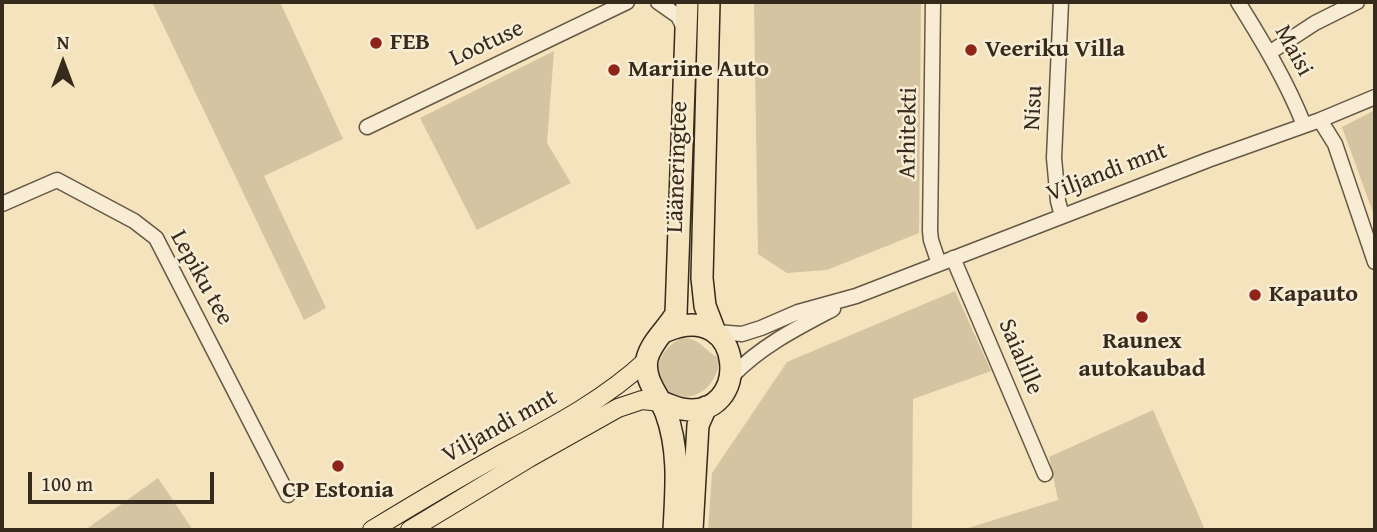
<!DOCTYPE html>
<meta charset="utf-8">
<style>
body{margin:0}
#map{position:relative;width:1377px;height:532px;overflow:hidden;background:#f5e3bd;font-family:"Gentium Book Plus",serif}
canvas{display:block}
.frame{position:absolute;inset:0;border:4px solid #352a1c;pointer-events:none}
.north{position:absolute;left:28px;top:28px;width:70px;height:70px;-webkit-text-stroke:5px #f8edd4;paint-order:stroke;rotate:0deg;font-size:19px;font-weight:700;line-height:28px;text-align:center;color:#352a1c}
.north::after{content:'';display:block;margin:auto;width:24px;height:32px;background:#352a1c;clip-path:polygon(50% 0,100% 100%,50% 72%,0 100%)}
.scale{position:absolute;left:28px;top:472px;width:186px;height:32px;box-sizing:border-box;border:4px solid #352a1c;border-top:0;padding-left:9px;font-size:21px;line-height:24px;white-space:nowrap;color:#352a1c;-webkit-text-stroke:5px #f8edd4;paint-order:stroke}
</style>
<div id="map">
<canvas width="1377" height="532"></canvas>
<div class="frame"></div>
<div class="north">N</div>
<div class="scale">100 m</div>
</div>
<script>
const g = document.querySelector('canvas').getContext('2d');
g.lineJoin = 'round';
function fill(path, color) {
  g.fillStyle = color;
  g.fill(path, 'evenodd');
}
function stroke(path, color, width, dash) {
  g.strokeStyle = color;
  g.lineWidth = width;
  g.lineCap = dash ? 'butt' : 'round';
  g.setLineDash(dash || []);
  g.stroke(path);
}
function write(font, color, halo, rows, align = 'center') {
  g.font = font + ' "Gentium Book Plus",serif';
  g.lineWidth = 5;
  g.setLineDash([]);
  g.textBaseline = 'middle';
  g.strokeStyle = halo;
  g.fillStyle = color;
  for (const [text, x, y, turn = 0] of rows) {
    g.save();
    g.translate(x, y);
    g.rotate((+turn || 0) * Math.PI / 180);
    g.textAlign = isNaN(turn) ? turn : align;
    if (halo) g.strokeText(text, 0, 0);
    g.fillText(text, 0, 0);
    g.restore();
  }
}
fill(new Path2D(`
 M 152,2 L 280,2 L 343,139 L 264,176 L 326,308 L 304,320 Z
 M 754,2 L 921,2 L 919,233 L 827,270 L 787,273 L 758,254 Z
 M 554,51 L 547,143 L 571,183 L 477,230 L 420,118 Z
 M 1375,110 L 1375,218 L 1342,127 Z
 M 955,291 L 991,371 L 913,399 L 912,530 L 708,530 L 712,473 L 787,362 Z
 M 682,338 C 701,337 705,353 720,358 C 717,386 696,405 668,393 C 649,374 659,348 682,338 Z
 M 1153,410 L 1205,530 L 962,530 L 1058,500 L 1049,457 Z
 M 158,478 L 193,530 L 85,530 Z`), '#d4c4a2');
const minor = new Path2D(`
 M 658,2 L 678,16 L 685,30
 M 933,2 L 930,231 L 931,240 L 939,264
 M 1061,2 L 1054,158 L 1058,201 L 1062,216
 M 1238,2 C 1263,42 1287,82 1304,125
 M 1269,53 L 1315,23 L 1357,2
 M 1320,120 L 1335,144 L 1375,262
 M 367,127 L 627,2
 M 2,204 L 57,180 L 134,221 L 156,238 L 288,495
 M 953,258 L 1045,474
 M 715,332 L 742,334 L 761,328 L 798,312 L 856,296 L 1208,160 L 1320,120 L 1375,97
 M 732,376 C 761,346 797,328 833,309`);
const major = new Path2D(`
 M 372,530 C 413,505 455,480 498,456 C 550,428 603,401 647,360
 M 410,530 L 529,458 L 618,408 L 642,400 L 661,402`);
const highway = new Path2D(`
 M 709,2 L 702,278 L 705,306 L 715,332
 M 661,402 C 668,404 675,408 682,409 C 752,422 747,297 666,331
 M 674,530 C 676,491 680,451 666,413 C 659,395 643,380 647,359 C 651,342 667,329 676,314 L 687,2
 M 692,530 L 698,425 L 706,407`);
stroke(minor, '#655844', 17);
stroke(major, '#352a1c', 20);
stroke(highway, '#352a1c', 24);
stroke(minor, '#f8edd4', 14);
stroke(major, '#f5e3bd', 18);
stroke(highway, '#f5e3bd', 21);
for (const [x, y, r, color] of [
 [376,43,7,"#8f2418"],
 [971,50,7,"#8f2418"],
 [614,70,7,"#8f2418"],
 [1255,295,7,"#8f2418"],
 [1142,317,7,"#8f2418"],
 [338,466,7,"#8f2418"]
]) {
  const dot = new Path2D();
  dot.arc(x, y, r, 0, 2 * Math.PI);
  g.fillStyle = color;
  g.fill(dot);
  stroke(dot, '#f8edd4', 2.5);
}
write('bold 24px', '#352a1c', '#f8edd4', [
 ["FEB",390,43],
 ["Veeriku Villa",985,50],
 ["Mariine Auto",628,70],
 ["Kapauto",1269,295],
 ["Raunex",1142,342,"center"],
 ["autokaubad",1142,370,"center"],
 ["CP Estonia",338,491,"center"]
], 'left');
write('24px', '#352a1c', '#f8edd4', [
 ["Lootuse",487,44,-25],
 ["Maisi",1293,51,61],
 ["Nisu",1034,108,-87],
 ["Arhitekti",909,133,-89],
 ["Lääneringtee",678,167,-88],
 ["Viljandi mnt",1107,173,-21],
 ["Lepiku tee",201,278,61],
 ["Saialille",1020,357,67],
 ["Viljandi mnt",500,427,-29]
]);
</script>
